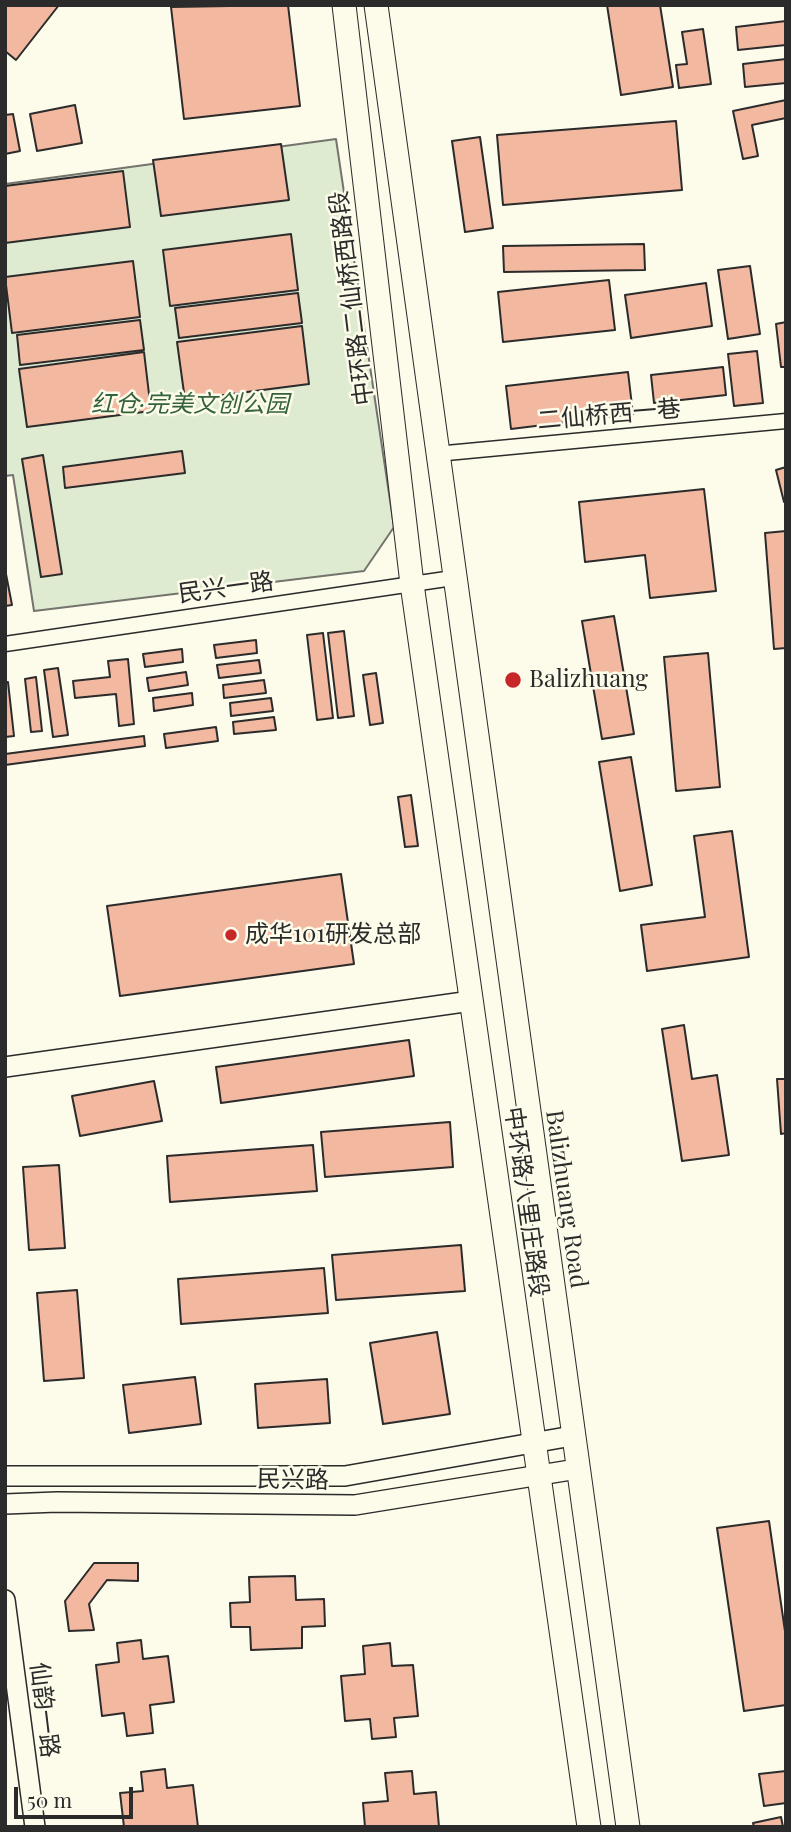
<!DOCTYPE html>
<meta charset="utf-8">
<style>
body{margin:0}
#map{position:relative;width:791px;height:1832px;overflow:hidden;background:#fdfbea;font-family:"Playfair Display",serif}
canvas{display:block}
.frame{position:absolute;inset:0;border:7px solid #2b2b2b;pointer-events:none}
.scale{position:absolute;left:14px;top:1787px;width:119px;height:32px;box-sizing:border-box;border:4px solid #2b2b2b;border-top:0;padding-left:9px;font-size:21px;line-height:24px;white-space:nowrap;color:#2b2b2b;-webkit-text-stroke:5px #fdfbea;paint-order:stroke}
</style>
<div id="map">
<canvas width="791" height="1832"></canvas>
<div class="frame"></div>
<div class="scale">50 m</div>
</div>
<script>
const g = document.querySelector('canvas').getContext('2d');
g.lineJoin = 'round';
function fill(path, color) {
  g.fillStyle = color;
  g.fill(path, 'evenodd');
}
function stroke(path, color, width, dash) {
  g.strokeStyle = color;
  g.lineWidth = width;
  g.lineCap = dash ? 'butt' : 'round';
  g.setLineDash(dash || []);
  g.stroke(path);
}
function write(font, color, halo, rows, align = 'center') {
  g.font = font + ' "Playfair Display","Noto Sans SC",serif';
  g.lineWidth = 5;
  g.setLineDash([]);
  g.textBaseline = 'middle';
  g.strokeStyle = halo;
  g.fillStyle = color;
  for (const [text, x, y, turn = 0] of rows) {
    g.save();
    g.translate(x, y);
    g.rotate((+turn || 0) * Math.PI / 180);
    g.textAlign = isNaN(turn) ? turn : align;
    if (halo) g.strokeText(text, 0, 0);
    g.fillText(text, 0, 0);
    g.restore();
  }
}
const green = new Path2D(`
 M 336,139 L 394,527 L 364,571 L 34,611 L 13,475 L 5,476 L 5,184 Z`);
fill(green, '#deebd1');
stroke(green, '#74746e', 2);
const building = new Path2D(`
 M 5,5 L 59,5 L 16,60 L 5,51 Z
 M 288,5 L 300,106 L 184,119 L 171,7 Z
 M 607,5 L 660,5 L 673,87 L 621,95 Z
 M 786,21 L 786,45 L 738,50 L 736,27 Z
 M 703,29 L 711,84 L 679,88 L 676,65 L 687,64 L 682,32 Z
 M 786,59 L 786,83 L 745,87 L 743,64 Z
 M 786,100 L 786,118 L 752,125 L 758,156 L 743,159 L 733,111 Z
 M 75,105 L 82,143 L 37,151 L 30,114 Z
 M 13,114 L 20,151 L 5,154 L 5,115 Z
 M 676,121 L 682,190 L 503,205 L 497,135 Z
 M 480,137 L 493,228 L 465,232 L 452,141 Z
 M 281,144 L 289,200 L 161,216 L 153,160 Z
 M 123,171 L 130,227 L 5,243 L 5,186 Z
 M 291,234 L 298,290 L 170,306 L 163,250 Z
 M 644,244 L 645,270 L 504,272 L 503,246 Z
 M 133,261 L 140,317 L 12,333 L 5,277 Z
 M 750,266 L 760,334 L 728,339 L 718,270 Z
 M 609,280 L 615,330 L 503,342 L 498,292 Z
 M 706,283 L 712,326 L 631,338 L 625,295 Z
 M 298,293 L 302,323 L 179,338 L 175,308 Z
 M 140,320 L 144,350 L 20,365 L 17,335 Z
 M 786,322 L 786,367 L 781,367 L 776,324 Z
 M 302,326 L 309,384 L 185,400 L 177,342 Z
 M 757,351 L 763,403 L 734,406 L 728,354 Z
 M 144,352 L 151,411 L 27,427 L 19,369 Z
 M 723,367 L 726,395 L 654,403 L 651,375 Z
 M 628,372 L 633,414 L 511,429 L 506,386 Z
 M 182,451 L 185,473 L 65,488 L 63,467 Z
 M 43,455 L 62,574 L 41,577 L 22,459 Z
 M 786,467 L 786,502 L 784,502 L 776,470 Z
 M 704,489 L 716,591 L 650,598 L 645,555 L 585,562 L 579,502 Z
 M 786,531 L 786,648 L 774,649 L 765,533 Z
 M 5,569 L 12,605 L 5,606 Z
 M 614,616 L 634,734 L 602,739 L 582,621 Z
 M 344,631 L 354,716 L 338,718 L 328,633 Z
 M 323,633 L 333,718 L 317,720 L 307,635 Z
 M 256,640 L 257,653 L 216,658 L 214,645 Z
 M 182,649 L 183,662 L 145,667 L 143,654 Z
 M 708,653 L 720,787 L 676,791 L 664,657 Z
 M 128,659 L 134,724 L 119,726 L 116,694 L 75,698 L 73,681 L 110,677 L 108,661 Z
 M 259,660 L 261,673 L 219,678 L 217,665 Z
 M 58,668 L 68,735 L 53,737 L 44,670 Z
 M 186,672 L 188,685 L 149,691 L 147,678 Z
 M 376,673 L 383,723 L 370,725 L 363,675 Z
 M 36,677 L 42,731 L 31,732 L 25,679 Z
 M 264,680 L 266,693 L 224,698 L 223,685 Z
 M 8,682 L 14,736 L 5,737 L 5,683 Z
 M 192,693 L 193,705 L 154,711 L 153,698 Z
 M 271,698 L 273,711 L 231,716 L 230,703 Z
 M 274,717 L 276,730 L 234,734 L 233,722 Z
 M 216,727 L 218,741 L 166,748 L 164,734 Z
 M 144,736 L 145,746 L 5,765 L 5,754 Z
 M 631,757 L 652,885 L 620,891 L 599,762 Z
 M 411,795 L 418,846 L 405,847 L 398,797 Z
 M 732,831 L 749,957 L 647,971 L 641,925 L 705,917 L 694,836 Z
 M 341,874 L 354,964 L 120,996 L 107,906 Z
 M 684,1025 L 692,1079 L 717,1075 L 729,1155 L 682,1161 L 662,1029 Z
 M 409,1040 L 414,1076 L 221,1103 L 216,1067 Z
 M 777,1079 L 786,1079 L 786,1133 L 781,1134 Z
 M 154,1081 L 162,1121 L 80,1136 L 72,1096 Z
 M 450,1122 L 453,1167 L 325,1177 L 321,1132 Z
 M 313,1145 L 317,1191 L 170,1202 L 167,1156 Z
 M 59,1165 L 65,1248 L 29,1250 L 23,1167 Z
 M 461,1245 L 465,1291 L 336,1300 L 332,1255 Z
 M 324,1268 L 328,1313 L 181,1324 L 178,1279 Z
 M 77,1290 L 84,1378 L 44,1381 L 37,1293 Z
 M 437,1332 L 450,1414 L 383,1424 L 370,1343 Z
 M 195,1377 L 201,1424 L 129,1433 L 123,1385 Z
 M 327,1379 L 330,1423 L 258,1428 L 255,1384 Z
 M 769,1521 L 786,1638 L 786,1705 L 744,1711 L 717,1528 Z
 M 94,1563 L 138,1563 L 138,1581 L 107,1580 L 89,1604 L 94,1630 L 69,1631 L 65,1601 Z
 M 295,1576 L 296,1600 L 324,1599 L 325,1626 L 302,1627 L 302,1648 L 251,1650 L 250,1627 L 231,1627 L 230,1603 L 250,1602 L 249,1577 Z
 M 141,1640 L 143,1659 L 168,1656 L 174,1702 L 150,1705 L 153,1733 L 127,1736 L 124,1713 L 102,1716 L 96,1665 L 119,1662 L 117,1643 Z
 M 390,1643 L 392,1666 L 413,1665 L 418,1716 L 394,1718 L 396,1737 L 372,1739 L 370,1719 L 345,1721 L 341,1676 L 365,1674 L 363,1646 Z
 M 165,1769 L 167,1788 L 193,1785 L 198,1827 L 124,1827 L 120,1793 L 143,1791 L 141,1772 Z
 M 412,1771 L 414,1794 L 436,1792 L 439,1827 L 365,1827 L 363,1803 L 388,1801 L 385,1773 Z
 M 786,1771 L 786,1803 L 764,1806 L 759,1774 Z
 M 781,1817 L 783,1827 L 754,1827 L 753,1823 Z`);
fill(building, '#f2b8a0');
stroke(building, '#2b2b2b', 2);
const street = new Path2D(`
 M 436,454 L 786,421
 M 5,644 L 453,578`);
const secondary = new Path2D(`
 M 5,1067 L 471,1001
 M 5,1476 L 345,1476 L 572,1436
 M 5,1504 L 57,1502 L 355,1505 L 577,1469
 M 5,1600 L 35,1827`);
const primary = new Path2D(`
 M 344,5 L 412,584 L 589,1827
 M 376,5 L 628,1827`);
stroke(street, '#2b2b2b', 17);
stroke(secondary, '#2b2b2b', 22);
stroke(primary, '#2b2b2b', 25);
stroke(street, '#fdfbea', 14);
stroke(secondary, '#fdfbea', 19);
stroke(primary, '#fdfbea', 23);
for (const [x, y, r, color] of [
 [513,680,9,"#c62828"],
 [231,935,7,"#c62828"]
]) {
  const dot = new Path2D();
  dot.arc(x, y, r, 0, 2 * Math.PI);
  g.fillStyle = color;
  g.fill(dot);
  stroke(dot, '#fdfbea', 2.5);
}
write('24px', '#2b2b2b', '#fdfbea', [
 ["中环路二仙桥西路段",352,298,-97],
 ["二仙桥西一巷",609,415,-5],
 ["民兴一路",226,588,-8],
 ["Balizhuang Road",566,1199,82],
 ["中环路八里庄路段",526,1202,82],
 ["民兴路",293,1480,1],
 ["仙韵一路",44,1710,83]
]);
write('italic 24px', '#34623c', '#fdfbea', [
 ["红仓·完美文创公园",190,405]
]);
write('24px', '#2b2b2b', '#fdfbea', [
 ["Balizhuang",529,680],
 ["成华101研发总部",245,935]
], 'left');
</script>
